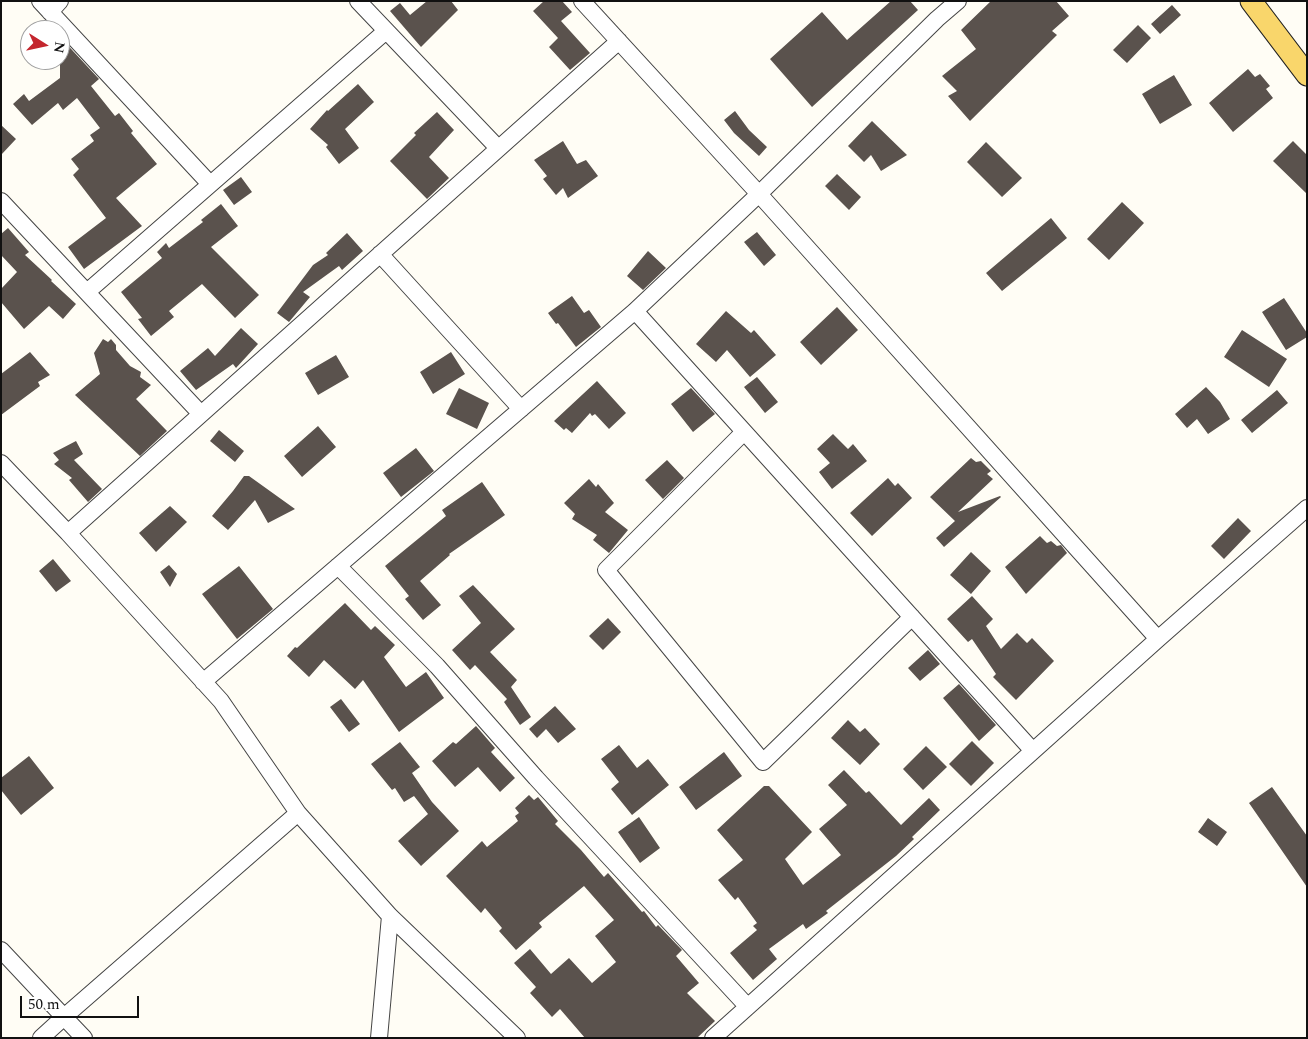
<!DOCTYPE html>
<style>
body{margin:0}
#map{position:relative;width:1308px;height:1039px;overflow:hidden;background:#fffdf5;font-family:Spectral,serif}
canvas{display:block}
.frame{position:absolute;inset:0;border:2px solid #111;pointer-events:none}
.north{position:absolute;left:20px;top:20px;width:50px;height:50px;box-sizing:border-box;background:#fff;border:1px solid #a0a0a0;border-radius:50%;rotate:100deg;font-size:14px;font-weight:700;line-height:20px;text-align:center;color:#111}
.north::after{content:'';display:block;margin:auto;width:18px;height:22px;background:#c4262e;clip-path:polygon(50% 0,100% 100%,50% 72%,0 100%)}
.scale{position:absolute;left:20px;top:996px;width:119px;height:22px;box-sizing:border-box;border:2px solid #111;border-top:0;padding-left:6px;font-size:15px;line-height:18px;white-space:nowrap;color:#111;-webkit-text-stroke:4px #fff;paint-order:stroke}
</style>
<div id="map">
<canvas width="1308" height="1039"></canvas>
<div class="frame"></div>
<div class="north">N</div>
<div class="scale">50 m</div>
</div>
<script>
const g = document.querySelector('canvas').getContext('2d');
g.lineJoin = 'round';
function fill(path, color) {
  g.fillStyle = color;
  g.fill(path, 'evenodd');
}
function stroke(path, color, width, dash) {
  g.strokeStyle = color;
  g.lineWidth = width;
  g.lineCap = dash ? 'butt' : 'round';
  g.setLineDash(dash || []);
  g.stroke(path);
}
fill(new Path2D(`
 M 427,1 L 451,1 L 458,10 L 421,47 L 390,11 L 400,3 L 410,15 Z
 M 544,1 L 562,1 L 572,12 L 561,21 L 590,53 L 570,70 L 549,47 L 558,38 L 533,11 Z
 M 891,1 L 910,1 L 918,10 L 812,107 L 770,59 L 822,12 L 847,40 Z
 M 991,1 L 1056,1 L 1069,16 L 1052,31 L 1057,35 L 970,121 L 948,96 L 957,91 L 942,76 L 976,49 L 961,30 Z
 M 1172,5 L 1181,15 L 1160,34 L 1151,24 Z
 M 1138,25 L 1151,38 L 1127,63 L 1113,50 Z
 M 60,37 L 99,79 L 91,86 L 115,116 L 119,113 L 133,131 L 131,133 L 157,164 L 116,198 L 142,226 L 84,269 L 68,247 L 106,218 L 73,175 L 79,169 L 71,159 L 94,141 L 90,135 L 100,128 L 77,98 L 63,110 L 58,103 L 32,125 L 13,104 L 24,94 L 29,101 L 60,78 Z
 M 1248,69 L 1255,77 L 1260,74 L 1270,86 L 1266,89 L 1273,98 L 1233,132 L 1209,103 Z
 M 1174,75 L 1192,105 L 1160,124 L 1142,94 Z
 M 358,84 L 374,102 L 345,129 L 359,148 L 339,164 L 326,147 L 328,145 L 310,129 L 327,110 L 328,111 Z
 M 735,111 L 749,130 L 767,147 L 759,156 L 734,133 L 724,120 Z
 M 437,112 L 454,130 L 429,157 L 449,178 L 427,199 L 390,161 L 416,135 L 414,133 Z
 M 872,121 L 907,155 L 881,171 L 871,155 L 864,162 L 848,146 Z
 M 1,125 L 16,139 L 1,155 Z
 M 563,141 L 577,164 L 586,160 L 598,176 L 568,198 L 563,188 L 556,195 L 543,179 L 547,176 L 534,160 Z
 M 1293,141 L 1307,155 L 1307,194 L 1273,161 Z
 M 986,142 L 1022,178 L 1002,197 L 967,162 Z
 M 837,174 L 861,197 L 849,210 L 825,186 Z
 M 241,177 L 252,192 L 234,205 L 223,190 Z
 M 1122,202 L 1144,223 L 1109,260 L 1087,239 Z
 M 221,204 L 238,226 L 211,247 L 259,295 L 235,318 L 202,284 L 169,311 L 174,317 L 151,336 L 138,319 L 142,318 L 121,292 L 162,258 L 157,252 L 166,243 L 169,248 L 203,222 L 201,220 Z
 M 1051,218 L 1067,238 L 1002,291 L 986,273 Z
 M 8,228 L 29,252 L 25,255 L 52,280 L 51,281 L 76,304 L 63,319 L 49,306 L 24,329 L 1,302 L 1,289 L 17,272 L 1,255 L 1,234 Z
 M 757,232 L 776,255 L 764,266 L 744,242 Z
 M 347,233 L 363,251 L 342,270 L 339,266 L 303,292 L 310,297 L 289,322 L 277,313 L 313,265 L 328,255 L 326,253 Z
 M 648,251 L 666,268 L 643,290 L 627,276 Z
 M 572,296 L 584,313 L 589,310 L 601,327 L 576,347 L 558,323 L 556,324 L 548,313 Z
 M 1284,298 L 1307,333 L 1307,337 L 1286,350 L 1262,312 Z
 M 837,307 L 858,330 L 821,365 L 800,342 Z
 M 726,311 L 751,333 L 754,330 L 776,355 L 750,377 L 727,350 L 716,362 L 696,344 Z
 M 241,328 L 258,344 L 236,368 L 233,364 L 196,390 L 180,371 L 208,348 L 215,356 Z
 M 1242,330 L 1287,359 L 1269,387 L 1224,357 Z
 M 103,339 L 108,342 L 111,339 L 116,345 L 116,350 L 130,366 L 141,372 L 140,377 L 151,385 L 136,399 L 167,431 L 140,456 L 75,395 L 100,374 L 94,353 Z
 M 30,352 L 50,375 L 38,382 L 40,386 L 1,415 L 1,374 Z
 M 451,352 L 465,374 L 433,394 L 420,372 Z
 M 336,355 L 349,377 L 318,395 L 305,373 Z
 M 757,377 L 778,402 L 765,413 L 744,387 Z
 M 597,381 L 626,413 L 609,429 L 595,414 L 592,416 L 590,413 L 572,433 L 566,428 L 564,430 L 554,421 Z
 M 1206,387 L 1220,402 L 1230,419 L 1208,434 L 1197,419 L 1187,428 L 1175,414 Z
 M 459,388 L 489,403 L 477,429 L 446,414 Z
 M 691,388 L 715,414 L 693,432 L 671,404 Z
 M 1277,390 L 1288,403 L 1252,433 L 1241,420 Z
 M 318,426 L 336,447 L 302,477 L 284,456 Z
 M 219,430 L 244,451 L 235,462 L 210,441 Z
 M 833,434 L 848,449 L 853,444 L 867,461 L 832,489 L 819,472 L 830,463 L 817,449 Z
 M 76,441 L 83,454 L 74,460 L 102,489 L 88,502 L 69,480 L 72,478 L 54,464 L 59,460 L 53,453 Z
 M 416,448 L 434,471 L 401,497 L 383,473 Z
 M 971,458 L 976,462 L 981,461 L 991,471 L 987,474 L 993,479 L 958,512 L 1000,496 L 1001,497 L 944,547 L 936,538 L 955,521 L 930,497 Z
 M 667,460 L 684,478 L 663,499 L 645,480 Z
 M 244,476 L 249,476 L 295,509 L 268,523 L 255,500 L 228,530 L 212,516 L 233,491 Z
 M 888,478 L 895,486 L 898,483 L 912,498 L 872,536 L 850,513 Z
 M 589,479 L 596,487 L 598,484 L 614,503 L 605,512 L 628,530 L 609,553 L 593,540 L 597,535 L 572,519 L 575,514 L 564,503 Z
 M 482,482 L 505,515 L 449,554 L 450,555 L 420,581 L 441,605 L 423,620 L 405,599 L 409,596 L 385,566 L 446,516 L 442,510 Z
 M 170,506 L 187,522 L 156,552 L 139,533 Z
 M 1238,518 L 1251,531 L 1224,559 L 1211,546 Z
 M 1040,536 L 1047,543 L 1051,541 L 1057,546 L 1061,545 L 1067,553 L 1026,594 L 1005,567 Z
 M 971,552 L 991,571 L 971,594 L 950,575 Z
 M 53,559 L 71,581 L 56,592 L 39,571 Z
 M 169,565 L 177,574 L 170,587 L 160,572 Z
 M 239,566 L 273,609 L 237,639 L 202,594 Z
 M 473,585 L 515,629 L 490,652 L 517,680 L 511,687 L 531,717 L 520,725 L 504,702 L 507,699 L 475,665 L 470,670 L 452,650 L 481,623 L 459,596 Z
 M 972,596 L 993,619 L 986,626 L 1001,649 L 1017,633 L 1027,643 L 1032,638 L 1054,661 L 1016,700 L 993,677 L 996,674 L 972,639 L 968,642 L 947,619 Z
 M 345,603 L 371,630 L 375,626 L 395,645 L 384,657 L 406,687 L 426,672 L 444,698 L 399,732 L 363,680 L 355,689 L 324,660 L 309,677 L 287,656 L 295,647 L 297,648 Z
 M 608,618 L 621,632 L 603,650 L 589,636 Z
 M 928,650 L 940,664 L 920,681 L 908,668 Z
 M 959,684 L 996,725 L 979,741 L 943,698 Z
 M 341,699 L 360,724 L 349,732 L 330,707 Z
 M 555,706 L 576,729 L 558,743 L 546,729 L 537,738 L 529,729 Z
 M 848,720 L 860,732 L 865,728 L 880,744 L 860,765 L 831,738 Z
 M 476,726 L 495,748 L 491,752 L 515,778 L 500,792 L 478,767 L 455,787 L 432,761 L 453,742 L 456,744 Z
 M 972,741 L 994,763 L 971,786 L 949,764 Z
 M 400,742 L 420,767 L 412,773 L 432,802 L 459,831 L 421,866 L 398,841 L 428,814 L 414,796 L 404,802 L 395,788 L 392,790 L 371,764 Z
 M 619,745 L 637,768 L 648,759 L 669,785 L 632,815 L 611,789 L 619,782 L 601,759 Z
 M 926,746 L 947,767 L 923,790 L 903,769 Z
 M 724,752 L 742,776 L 696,810 L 679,787 Z
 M 29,756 L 54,788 L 21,815 L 1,790 L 1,778 Z
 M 844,770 L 866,793 L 869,791 L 901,825 L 929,798 L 940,810 L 912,837 L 914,839 L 896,856 L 826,911 L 828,913 L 806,929 L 803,924 L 769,949 L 777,959 L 753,980 L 730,953 L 757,930 L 753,926 L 757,923 L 738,897 L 735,900 L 718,880 L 743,860 L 717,830 L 764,786 L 769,786 L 812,832 L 785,859 L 803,885 L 841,855 L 819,829 L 847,805 L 828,785 Z
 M 1272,787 L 1307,836 L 1307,887 L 1249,803 Z
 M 529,795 L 534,800 L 538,797 L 558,821 L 555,824 L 581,850 L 604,877 L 608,873 L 642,912 L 644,911 L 656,927 L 658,925 L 682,950 L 676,956 L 699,983 L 687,993 L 715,1021 L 697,1038 L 585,1038 L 560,1009 L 552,1017 L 530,993 L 536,987 L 514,963 L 530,949 L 551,974 L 569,958 L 592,983 L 616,962 L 595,936 L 614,920 L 584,886 L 539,923 L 542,927 L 516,950 L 499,931 L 502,928 L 485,908 L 481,913 L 446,876 L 482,841 L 487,847 L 518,821 L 515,816 L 519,813 L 515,808 Z
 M 639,817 L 660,848 L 640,863 L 618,832 Z
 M 1208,818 L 1227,832 L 1217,846 L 1198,832 Z`), '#5a524d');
const minor = new Path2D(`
 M 40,1 L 210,184
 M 358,1 L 498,148
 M 582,1 L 759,194 L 1158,639
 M 50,12 L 60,1
 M 1,201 L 201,414
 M 380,254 L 521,409
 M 87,292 L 386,31
 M 635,311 L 1033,751
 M 744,432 L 606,570 L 763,762 L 912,617
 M 1,463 L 68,533 L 221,701 L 298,813 L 390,916 L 517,1038
 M 68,533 L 619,41
 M 338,566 L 437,666 L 536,778 L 747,1006
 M 203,682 L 635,311 L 759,194 L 937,19 L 958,1
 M 1,950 L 64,1017 L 298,813
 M 41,1038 L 64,1017 L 84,1038
 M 379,1038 L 390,916
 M 713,1038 L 1158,639 L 1307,508`);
const major = new Path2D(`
 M 1251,1 L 1307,75`);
stroke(minor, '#444', 18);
stroke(major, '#222', 23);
stroke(minor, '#fff', 16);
stroke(major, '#f9d66b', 21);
</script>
